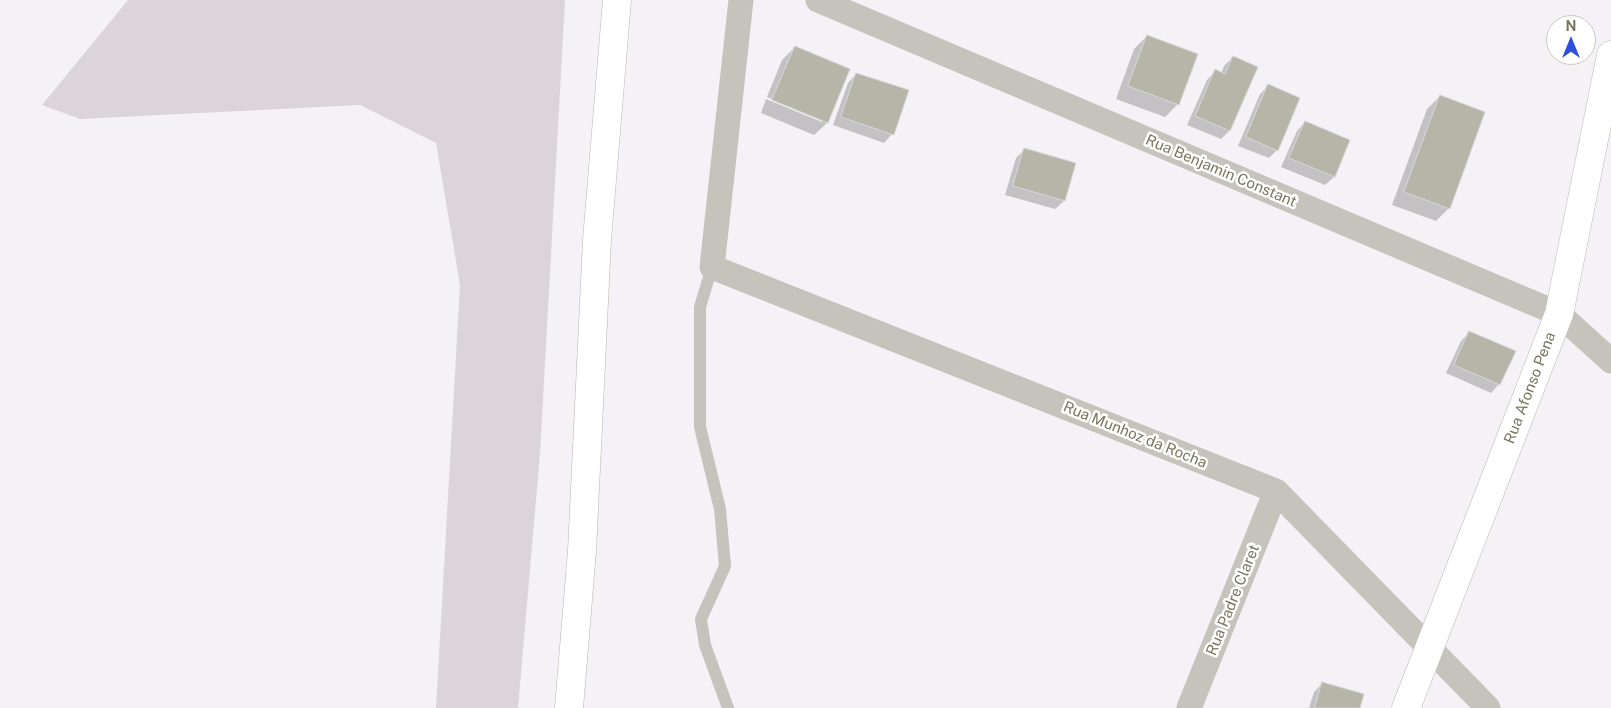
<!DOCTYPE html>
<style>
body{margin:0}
#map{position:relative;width:1611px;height:708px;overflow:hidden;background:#f4f2f6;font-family:"Public Sans",sans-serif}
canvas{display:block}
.north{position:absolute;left:1546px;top:15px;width:50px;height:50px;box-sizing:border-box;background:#fff;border:1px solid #c9c9bf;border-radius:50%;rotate:0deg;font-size:14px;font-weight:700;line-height:20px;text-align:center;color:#77775e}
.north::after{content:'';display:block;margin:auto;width:18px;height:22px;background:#2d4fdb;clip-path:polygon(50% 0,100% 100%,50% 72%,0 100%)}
</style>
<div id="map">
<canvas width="1611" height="708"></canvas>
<div class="north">N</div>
</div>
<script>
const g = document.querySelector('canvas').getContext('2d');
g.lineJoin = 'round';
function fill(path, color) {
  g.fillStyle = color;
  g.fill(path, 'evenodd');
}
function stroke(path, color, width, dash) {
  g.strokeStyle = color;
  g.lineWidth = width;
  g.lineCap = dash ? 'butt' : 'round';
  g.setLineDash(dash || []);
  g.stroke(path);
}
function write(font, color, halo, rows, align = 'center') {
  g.font = font + ' "Public Sans",sans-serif';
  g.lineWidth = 5;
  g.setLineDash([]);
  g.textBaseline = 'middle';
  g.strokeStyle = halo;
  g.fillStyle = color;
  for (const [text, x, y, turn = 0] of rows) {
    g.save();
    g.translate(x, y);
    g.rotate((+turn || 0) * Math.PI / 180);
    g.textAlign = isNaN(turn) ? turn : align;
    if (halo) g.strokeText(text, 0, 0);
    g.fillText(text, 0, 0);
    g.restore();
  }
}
fill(new Path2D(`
 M 128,0 L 565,0 L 540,454 L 518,708 L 436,708 L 460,285 L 436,143 L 360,105 L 80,119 L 42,105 Z`), '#dcd4db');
fill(new Path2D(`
 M 1147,36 L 1178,104 L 1165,117 L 1116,99 L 1134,49 Z
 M 795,47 L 849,70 L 827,123 L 814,135 L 761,113 L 766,99 L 822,122 L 822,120 L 767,97 L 782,60 Z
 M 1233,57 L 1229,131 L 1221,139 L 1187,125 L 1207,80 L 1215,71 L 1221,74 L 1224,66 Z
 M 856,74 L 892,134 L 884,143 L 833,125 L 848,83 Z
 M 1268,86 L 1277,150 L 1269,158 L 1238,146 L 1260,94 Z
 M 1440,96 L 1449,208 L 1436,221 L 1392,205 L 1427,109 Z
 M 1305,122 L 1349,141 L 1334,177 L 1325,185 L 1281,167 L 1297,131 Z
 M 1024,150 L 1074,164 L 1064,201 L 1055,209 L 1005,195 L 1016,158 Z
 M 1470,332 L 1499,384 L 1491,393 L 1446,373 L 1461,341 Z
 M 1322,684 L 1359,708 L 1309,708 L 1314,692 Z`), '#0003');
const building = new Path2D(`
 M 1147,35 L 1198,54 L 1179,105 L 1128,86 Z
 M 795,46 L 850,69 L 828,123 L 772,100 Z
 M 1233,56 L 1258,67 L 1230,131 L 1195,116 L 1215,69 L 1225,74 Z
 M 856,73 L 909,90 L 894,135 L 841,117 Z
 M 1268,84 L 1300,98 L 1278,151 L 1246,137 Z
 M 1440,95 L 1485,112 L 1450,209 L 1404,192 Z
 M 1305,121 L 1350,140 L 1335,177 L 1289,158 Z
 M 1024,148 L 1076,163 L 1065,201 L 1013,186 Z
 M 1469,331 L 1516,351 L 1500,385 L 1454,365 Z
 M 1322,682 L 1364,694 L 1360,708 L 1315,708 Z`);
fill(building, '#b6b5a8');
stroke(building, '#d6d5d7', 1);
const secondary = new Path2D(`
 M 1406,708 L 1559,314 L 1611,55`);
const highway = new Path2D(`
 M 569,708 L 582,551 L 597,240 L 617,0`);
stroke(secondary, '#b9b9af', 29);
stroke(highway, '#b6b6ae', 29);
stroke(new Path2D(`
 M 712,267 L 700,307 L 700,427 L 720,509 L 725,566 L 701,619 L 705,645 L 728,708`), '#c4c4bc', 12);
stroke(new Path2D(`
 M 741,0 L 712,267 L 1276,491 L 1488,708
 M 818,0 L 1559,314 L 1611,361
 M 1189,708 L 1276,491`), '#c4c4bc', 25);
stroke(secondary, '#fff', 28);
stroke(highway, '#fff', 28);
write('15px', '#77775e', '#fff', [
 ["Rua Benjamin Constant",1221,171,23],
 ["Rua Afonso Pena",1530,388,-69],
 ["Rua Munhoz da Rocha",1135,435,22],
 ["Rua Padre Claret",1233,600,-68]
]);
</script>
